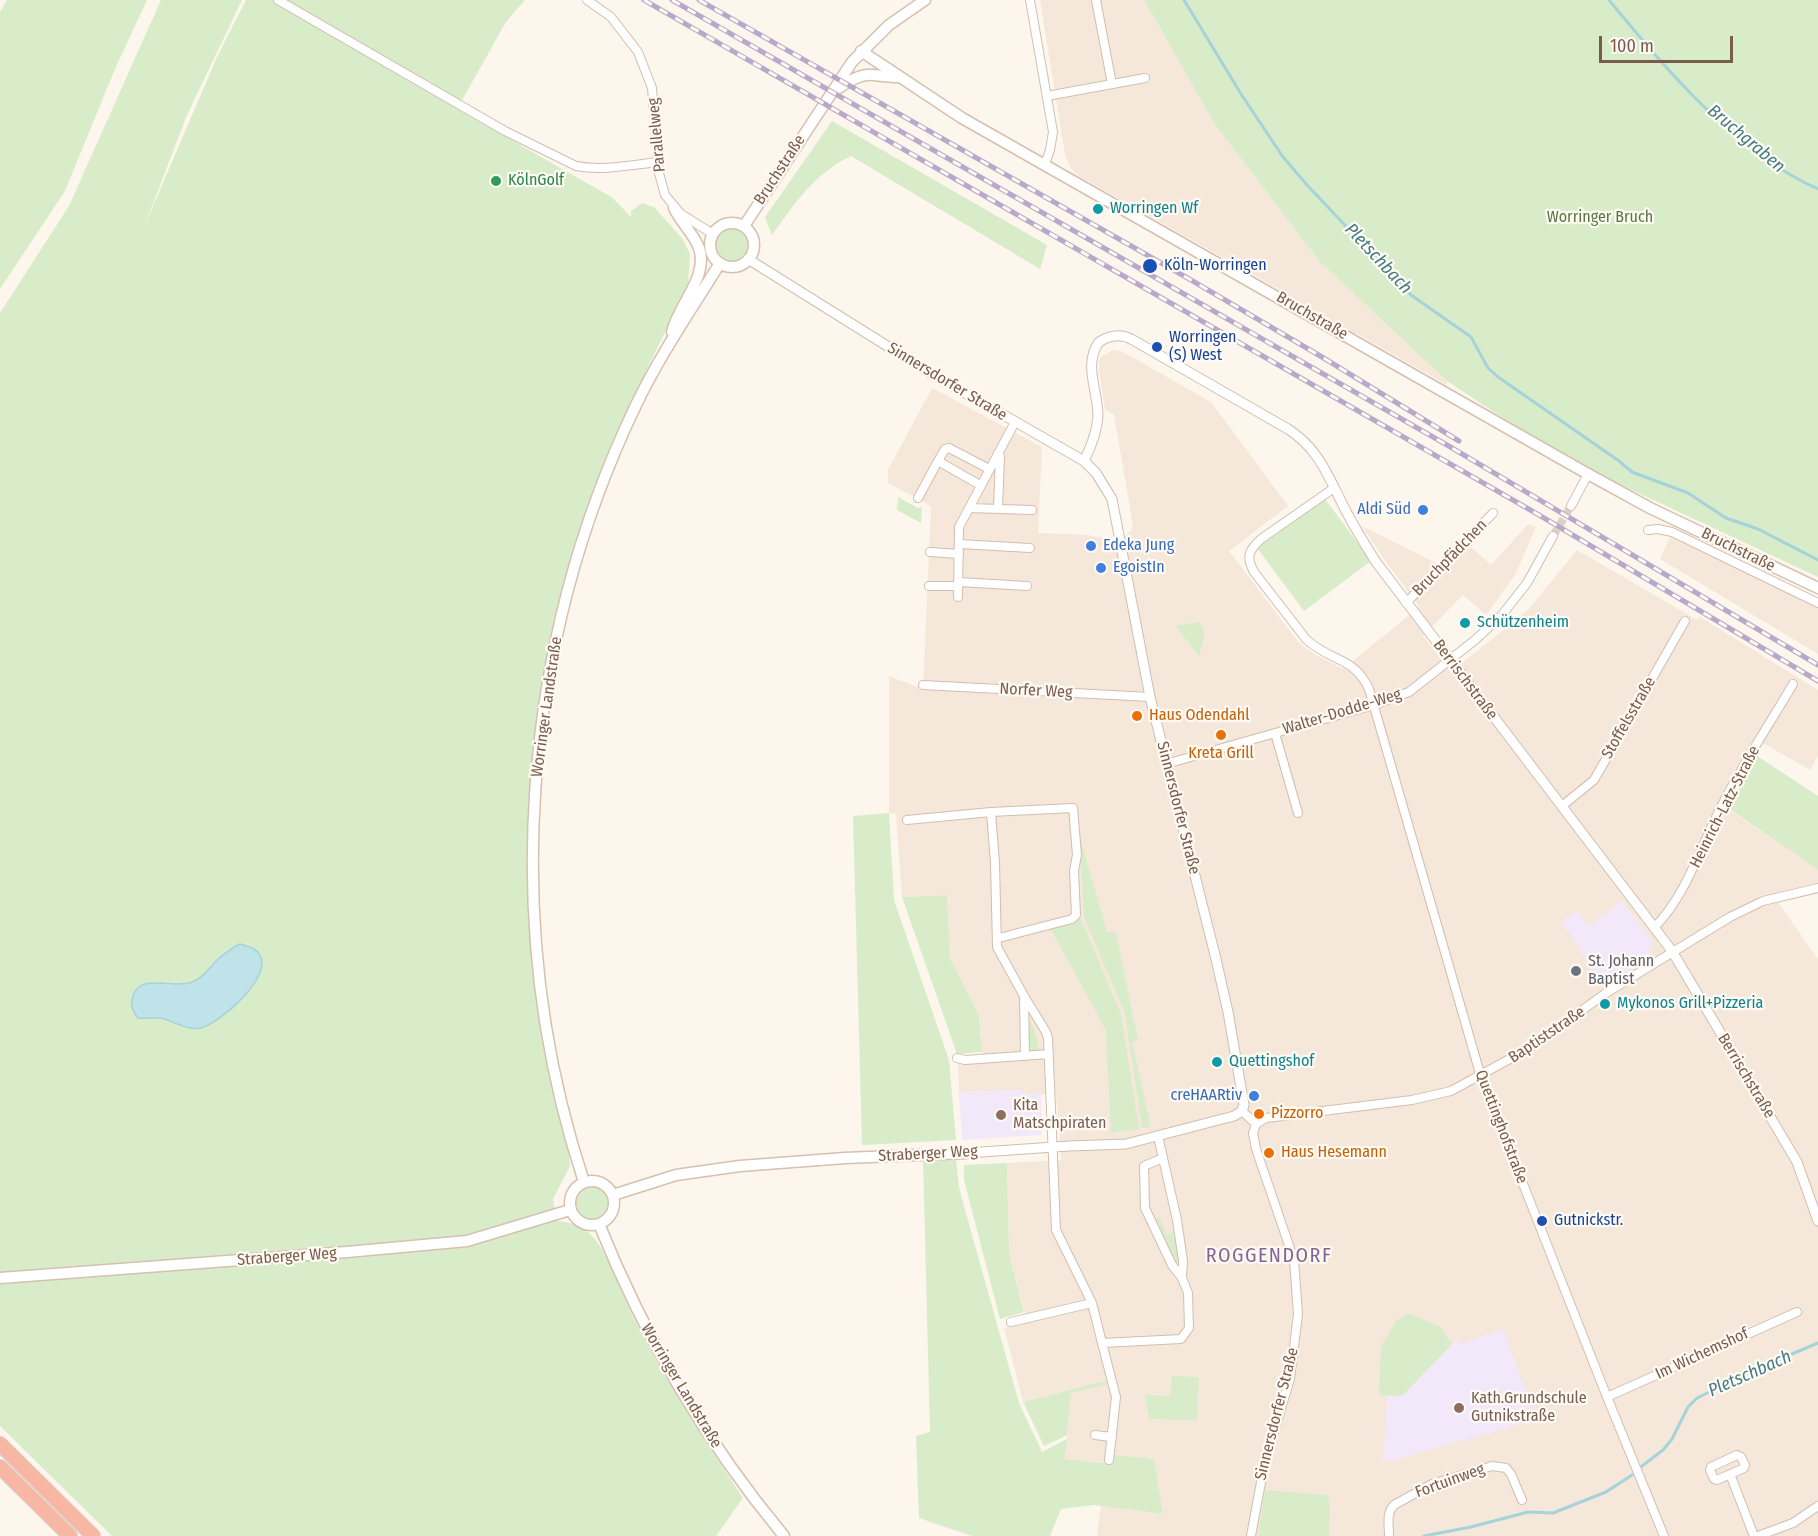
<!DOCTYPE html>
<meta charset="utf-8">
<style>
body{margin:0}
#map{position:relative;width:1818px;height:1536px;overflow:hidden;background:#fdf6ec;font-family:"Fira Sans Condensed",sans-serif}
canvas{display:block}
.scale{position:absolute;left:1599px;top:36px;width:134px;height:27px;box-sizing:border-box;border:3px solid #7a5c4d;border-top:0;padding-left:8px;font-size:18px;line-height:21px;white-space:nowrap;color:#7a5c4d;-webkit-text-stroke:4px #fffaf3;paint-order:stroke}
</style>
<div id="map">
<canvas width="1818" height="1536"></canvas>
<div class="scale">100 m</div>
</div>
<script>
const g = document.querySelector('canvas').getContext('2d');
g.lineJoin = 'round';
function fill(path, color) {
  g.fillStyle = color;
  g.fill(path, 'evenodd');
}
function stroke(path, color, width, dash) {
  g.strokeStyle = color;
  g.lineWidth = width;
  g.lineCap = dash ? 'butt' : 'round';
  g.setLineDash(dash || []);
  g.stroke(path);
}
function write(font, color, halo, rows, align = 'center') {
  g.font = font + ' "Fira Sans Condensed",sans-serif';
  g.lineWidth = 4.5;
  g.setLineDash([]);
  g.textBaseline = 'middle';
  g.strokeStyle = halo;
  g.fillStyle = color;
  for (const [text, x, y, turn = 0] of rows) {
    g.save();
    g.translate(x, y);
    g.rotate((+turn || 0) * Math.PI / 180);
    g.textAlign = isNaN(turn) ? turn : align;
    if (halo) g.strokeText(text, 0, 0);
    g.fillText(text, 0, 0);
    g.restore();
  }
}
fill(new Path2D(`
 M 1040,0 L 1144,0 L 1214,123 L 1320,262 L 1447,381 L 1447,385 L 1356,333 L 1354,335 L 1286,297 L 1287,294 L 1079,176 L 1071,168 L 1065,155 Z
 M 1113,350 L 1123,352 L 1211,402 L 1288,506 L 1229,551 L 1299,643 L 1314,654 L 1343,669 L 1419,607 L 1384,559 L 1362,526 L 1438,564 L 1446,571 L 1470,546 L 1491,565 L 1528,524 L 1536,527 L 1515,575 L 1486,615 L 1463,595 L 1423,636 L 1451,672 L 1528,610 L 1577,550 L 1697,620 L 1700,617 L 1818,690 L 1818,756 L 1810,770 L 1763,743 L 1752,741 L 1718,802 L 1818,870 L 1818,883 L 1772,894 L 1818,959 L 1818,1536 L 1097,1536 L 1101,1506 L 1163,1514 L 1154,1459 L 1115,1456 L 1114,1464 L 1065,1459 L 1071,1393 L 1108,1384 L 1108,1380 L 1023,1402 L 1004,1328 L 1027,1321 L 1009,1253 L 1007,1163 L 1061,1160 L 1056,1094 L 1024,1094 L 1023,1090 L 959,1092 L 958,1063 L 983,1061 L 979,1015 L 950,958 L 947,895 L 902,897 L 896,814 L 889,813 L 889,676 L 915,686 L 923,688 L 931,506 L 888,483 L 888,470 L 932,388 L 1042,447 L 1038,533 L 1088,535 L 1113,540 L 1127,535 L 1133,527 L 1129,502 L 1114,415 L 1105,409 L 1099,369 L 1099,361 L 1102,356 Z
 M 1670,537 L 1818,607 L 1818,654 L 1660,559 Z`), '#f5e8da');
fill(new Path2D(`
 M 1622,901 L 1652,940 L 1649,960 L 1604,987 L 1561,922 L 1576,911 L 1589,926 Z
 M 1023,1090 L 1024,1094 L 1041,1093 L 1042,1135 L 962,1140 L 959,1092 Z
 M 1503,1329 L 1536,1420 L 1383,1463 L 1387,1396 L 1402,1395 L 1456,1340 L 1461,1344 Z`), '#f3e8fa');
fill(new Path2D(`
 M 7,0 L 147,0 L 115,69 L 65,191 L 0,289 L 0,12 Z
 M 161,0 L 242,0 L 187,115 L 144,227 L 217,57 L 246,0 L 525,0 L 506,22 L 457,109 L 613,198 L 631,217 L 631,211 L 642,203 L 654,207 L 682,238 L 690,254 L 688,284 L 614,438 L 575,546 L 554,619 L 537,712 L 527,847 L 530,925 L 544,1043 L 569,1153 L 570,1166 L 553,1199 L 557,1221 C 570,1222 584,1226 593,1237 C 612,1259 620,1292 634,1318 C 665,1381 704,1439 743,1498 L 716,1536 L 112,1536 L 0,1426 L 0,313 L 69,206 Z
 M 1144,0 L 1818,0 L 1818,577 L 1587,469 L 1503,418 L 1447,381 L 1320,262 L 1214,123 Z
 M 832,121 L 1047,245 L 1040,269 L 851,156 C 815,173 794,204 772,235 L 765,217 Z
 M714 246a17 17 0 1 1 34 0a17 17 0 1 1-34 0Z
 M 898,497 L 918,508 L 922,507 L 921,523 L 897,510 Z
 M 1325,499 L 1371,561 L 1304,611 L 1257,548 Z
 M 1199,622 C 1208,634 1203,643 1199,656 L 1176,626 Z
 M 1757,756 L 1818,796 L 1818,870 L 1728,808 Z
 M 889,813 L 894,900 L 949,1060 L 956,1140 L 862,1145 L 853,816 Z
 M 1079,834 L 1107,932 L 1116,932 L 1138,1040 L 1132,1042 L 1151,1127 L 1142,1128 L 1125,1014 L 1084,917 Z
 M 947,895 L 950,958 L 979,1015 L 982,1052 L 957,1054 L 902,897 Z
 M 1081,919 L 1121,1014 L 1139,1129 L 1111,1133 L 1106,1030 L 1050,928 Z
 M 1029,1019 L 1037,1037 L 1039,1050 L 1032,1051 L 1029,1047 Z
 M 923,1159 L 956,1159 L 959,1187 L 964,1206 L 1019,1403 L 1042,1452 L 1067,1439 L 1065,1459 L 1113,1464 L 1115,1455 L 1154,1459 L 1163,1514 L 1094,1505 L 1061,1509 L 1050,1536 L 972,1536 L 919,1518 L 916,1436 L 930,1432 Z
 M 1007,1163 L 1009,1253 L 1024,1312 L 1000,1319 L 964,1180 L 964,1165 Z
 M576 1203a16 16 0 1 1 32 0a16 16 0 1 1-32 0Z
 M 1159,1217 L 1166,1234 L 1173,1232 L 1180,1262 L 1177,1263 L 1156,1218 Z
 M 1409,1314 L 1439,1326 L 1452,1344 L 1402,1396 L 1379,1395 L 1381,1347 L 1396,1321 Z
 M 1172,1376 L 1199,1377 L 1197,1420 L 1149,1419 L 1145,1395 L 1171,1396 Z
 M 1108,1380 L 1109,1384 L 1071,1393 L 1067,1435 L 1044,1446 L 1023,1402 Z
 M 1265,1490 L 1328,1495 L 1330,1507 L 1329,1536 L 1258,1536 Z`), '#d8ecc9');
const water = new Path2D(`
 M 240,944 C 247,946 256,948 260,955 C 273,977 220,1023 201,1028 C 188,1031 173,1021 161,1018 C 153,1017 145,1019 138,1018 C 132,1010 130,1006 133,996 C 140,972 175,990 192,982 C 203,978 209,968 217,960 C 224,954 232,948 240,944 Z`);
fill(water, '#bfe3e8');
stroke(water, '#a5d3da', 1.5);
stroke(new Path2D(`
 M 1184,0 L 1241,94 L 1283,157 L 1307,185 L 1411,295 L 1471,337 L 1488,368 L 1498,377 L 1619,461 L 1632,472 L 1688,493 L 1726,518 L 1758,529 L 1818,560
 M 1609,0 C 1666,69 1735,152 1818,189
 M 1642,1466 L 1663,1450 L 1672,1439 L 1688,1407 L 1697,1398 L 1761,1367 L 1818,1343
 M 1424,1536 L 1471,1527 L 1528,1512 L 1553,1513 L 1606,1492 L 1632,1475`), '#a5d3da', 3);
stroke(new Path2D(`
 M 1553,536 L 1571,506`), '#dcd0c4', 8, [8, 4]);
const minor = new Path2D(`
 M 278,0 L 505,131 L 576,166 C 603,171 631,165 658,162
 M 587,0 L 611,17 L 638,52 L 652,88 L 659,173 L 665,195 L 681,214 L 713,234
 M 1030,0 L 1053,132 L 1050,150 L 1045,164
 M 1096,0 L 1112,84
 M 1047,96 L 1145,78
 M 980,485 L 938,461 L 945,449 L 949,448 L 989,469
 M 1334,488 L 1261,539 C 1248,551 1246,557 1254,572 L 1306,639 C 1330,662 1354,656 1369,689 L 1481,1077 L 1607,1397 L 1664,1536
 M 918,498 L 938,461
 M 1571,506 L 1588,474
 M 969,508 L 1032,510
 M 998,509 L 1000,456 L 998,453
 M 1648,530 L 1658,529 L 1672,532 L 1818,603
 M 959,544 L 1030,548
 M 930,552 L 959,554
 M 959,582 L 1027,586
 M 929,586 L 958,586
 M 958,597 L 959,527 L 1015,422
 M 1406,603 L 1493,513
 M 923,685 L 1150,697
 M 1275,733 L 1298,813
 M 1166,764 L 1374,705 L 1409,692 L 1475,640 L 1501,616 L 1527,583 L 1553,536
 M 1562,806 L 1594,780 L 1685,621
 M 907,820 L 991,812
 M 1654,928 C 1687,894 1700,848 1721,807 C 1742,765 1769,725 1793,684
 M 999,938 L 1072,919 L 1076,915 L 1074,871 L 1077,855 L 1073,808 L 991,812 L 995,863 L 997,947 L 1024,996 L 1046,1032 L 1048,1038 L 1056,1230 L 1092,1303 L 1011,1322
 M 1024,996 L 1025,1056
 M 957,1058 L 965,1060 L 1049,1054
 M 1242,1111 L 1256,1124 L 1253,1133 L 1256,1149 L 1294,1260 L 1298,1314 L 1290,1379 L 1265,1461 L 1251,1536
 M 1256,1124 L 1266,1118 L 1412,1100 L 1451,1091 L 1528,1049 L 1606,993 L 1730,917 L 1763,901 L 1818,888
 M 1158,1136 L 1177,1220 L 1183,1261 L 1182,1278
 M 1092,1303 L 1102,1343 L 1181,1339 L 1189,1328 L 1188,1293 L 1182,1278 L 1172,1265 L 1145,1208 L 1144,1166 L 1163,1158
 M 1102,1343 L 1116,1397 L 1109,1460
 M 1607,1397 L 1797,1312
 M 1095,1435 L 1112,1437
 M 1737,1455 L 1741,1457 L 1745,1465 L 1744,1468 L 1717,1480 L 1714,1479 L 1710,1470 L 1711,1467 Z
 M 1730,1474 L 1754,1536
 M 1389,1536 C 1389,1525 1386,1513 1394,1505 L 1432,1484 L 1492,1466 L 1506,1468 L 1511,1474 L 1522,1500
 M 1758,1536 L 1793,1523 L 1818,1506`);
const tertiary = new Path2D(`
 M 748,259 L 932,374 L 1084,461 L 1096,473 L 1112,499 L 1150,697 L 1216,959 L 1228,1012 L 1244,1105 L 1242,1111 L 1234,1116 L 1126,1144 L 1069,1146 L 967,1153
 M 1084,461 C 1091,447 1097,432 1098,416 C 1098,391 1083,364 1099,342 C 1110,335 1121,333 1133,340 L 1288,429 C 1320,449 1330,481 1347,513 C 1356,530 1366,546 1376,562 L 1672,951 L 1797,1162 L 1818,1221`);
const secondary = new Path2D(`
 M 861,51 L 962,118 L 1588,474 L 1650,508 L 1818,588
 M 834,91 C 845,84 859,73 874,75 C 882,76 889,77 898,77
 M710 245a22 22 0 1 1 44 0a22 22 0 1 1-44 0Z
 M 744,226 L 852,62 L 889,25 L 925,0
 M 672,332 C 678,305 709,277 699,248 C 694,234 681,223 674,208
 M570 1203a22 22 0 1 1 44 0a22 22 0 1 1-44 0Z
 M 584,1182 C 500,928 521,645 636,405 C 660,355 691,310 720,263
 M 613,1195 L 676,1175 L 740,1166 L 845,1158 L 967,1153
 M 599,1224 C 645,1338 705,1441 784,1536
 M 0,1278 L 347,1252 L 467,1241 L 570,1210`);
const motorway = new Path2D(`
 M 0,1444 L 93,1536
 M 0,1467 L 70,1536`);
stroke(minor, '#d1beb0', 10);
stroke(tertiary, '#d1beb0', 11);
stroke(secondary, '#d6c0b0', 13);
stroke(motorway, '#dad1cd', 16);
stroke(minor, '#fff', 8);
stroke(tertiary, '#fff', 9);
stroke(secondary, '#fff', 10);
stroke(motorway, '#f7b7a3', 14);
const rail = new Path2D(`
 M 644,0 L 1539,515 L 1818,681
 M 672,0 L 1447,445 L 1818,665
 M 699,0 L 1191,280 L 1322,357 L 1459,441`);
stroke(rail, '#b9a8c9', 5);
stroke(rail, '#fffaf3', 3, [9]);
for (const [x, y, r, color] of [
 [496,181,6,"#2e9e5b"],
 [1098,209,6,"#0f9aa8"],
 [1150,266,8,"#1a4fb4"],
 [1157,347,6,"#1a4fb4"],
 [1423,510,6,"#3f7fe0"],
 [1091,546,6,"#3f7fe0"],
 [1101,568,6,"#3f7fe0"],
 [1465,623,6,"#0f9aa8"],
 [1137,716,6,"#e8710a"],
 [1221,735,6,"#e8710a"],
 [1576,971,6,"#6b7280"],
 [1605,1004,6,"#0f9aa8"],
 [1217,1062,6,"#0f9aa8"],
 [1254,1096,6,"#3f7fe0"],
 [1259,1114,6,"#e8710a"],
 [1001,1115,6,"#8d6e63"],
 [1269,1153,6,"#e8710a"],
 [1542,1221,6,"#1a4fb4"],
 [1459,1408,6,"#8d6e63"]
]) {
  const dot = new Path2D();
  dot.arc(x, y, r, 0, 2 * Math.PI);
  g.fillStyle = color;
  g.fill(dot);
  stroke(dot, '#fffaf3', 2);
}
write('16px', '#7a5c4d', '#fffaf3', [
 ["Parallelweg",657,135,-95],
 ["Bruchstraße",780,170,-57],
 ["Bruchstraße",1312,316,30],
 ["Sinnersdorfer Straße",947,382,31],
 ["Bruchstraße",1738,550,26],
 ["Bruchpfädchen",1450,558,-46],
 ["Berrischstraße",1465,680,53],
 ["Norfer Weg",1036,691,3],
 ["Worringer Landstraße",547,707,-82],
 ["Walter-Dodde-Weg",1342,712,-17],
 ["Stoffelsstraße",1629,718,-60],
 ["Heinrich-Latz-Straße",1725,807,-63],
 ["Sinnersdorfer Straße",1178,808,76],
 ["Baptiststraße",1547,1035,-34],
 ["Berrischstraße",1746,1076,59],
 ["Quettinghofstraße",1501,1127,69],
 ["Straberger Weg",928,1154,-3],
 ["Straberger Weg",287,1257,-4],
 ["Im Wichemshof",1702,1354,-25],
 ["Worringer Landstraße",681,1386,59],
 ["Sinnersdorfer Straße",1277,1414,-76],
 ["Fortuinweg",1450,1481,-20]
]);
write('16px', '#27864d', '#fffaf3', [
 ["KölnGolf",508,181]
], 'left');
write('16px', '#0d838f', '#fffaf3', [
 ["Worringen Wf",1110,209],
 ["Schützenheim",1477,623],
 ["Mykonos Grill+Pizzeria",1617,1004],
 ["Quettingshof",1229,1062]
], 'left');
write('16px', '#537a41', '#fffaf3', [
 ["Worringer Bruch",1600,218]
]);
write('16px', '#164399', '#fffaf3', [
 ["Köln-Worringen",1164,266],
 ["Worringen",1169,338],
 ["(S) West",1169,356],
 ["Gutnickstr.",1554,1221]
], 'left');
write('16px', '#366cbe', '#fffaf3', [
 ["Aldi Süd",1411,510],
 ["Edeka Jung",1103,546,"left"],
 ["EgoistIn",1113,568,"left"],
 ["creHAARtiv",1242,1096]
], 'right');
write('16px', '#c56008', '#fffaf3', [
 ["Haus Odendahl",1149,716],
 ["Kreta Grill",1221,754,"center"],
 ["Pizzorro",1271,1114],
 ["Haus Hesemann",1281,1153]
], 'left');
write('16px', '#5b616d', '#fffaf3', [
 ["St. Johann",1588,962],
 ["Baptist",1588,980]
], 'left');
write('16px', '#785e54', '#fffaf3', [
 ["Kita",1013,1106],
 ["Matschpiraten",1013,1124],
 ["Kath.Grundschule",1471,1399],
 ["Gutnikstraße",1471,1417]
], 'left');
write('italic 18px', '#437c86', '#fffaf3', [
 ["Bruchgraben",1746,139,40],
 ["Pletschbach",1378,259,47],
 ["Pletschbach",1750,1374,-24]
]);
g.letterSpacing = '1.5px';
write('20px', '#846695', '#fffaf3', [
 ["ROGGENDORF",1269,1256]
]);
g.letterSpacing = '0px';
</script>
